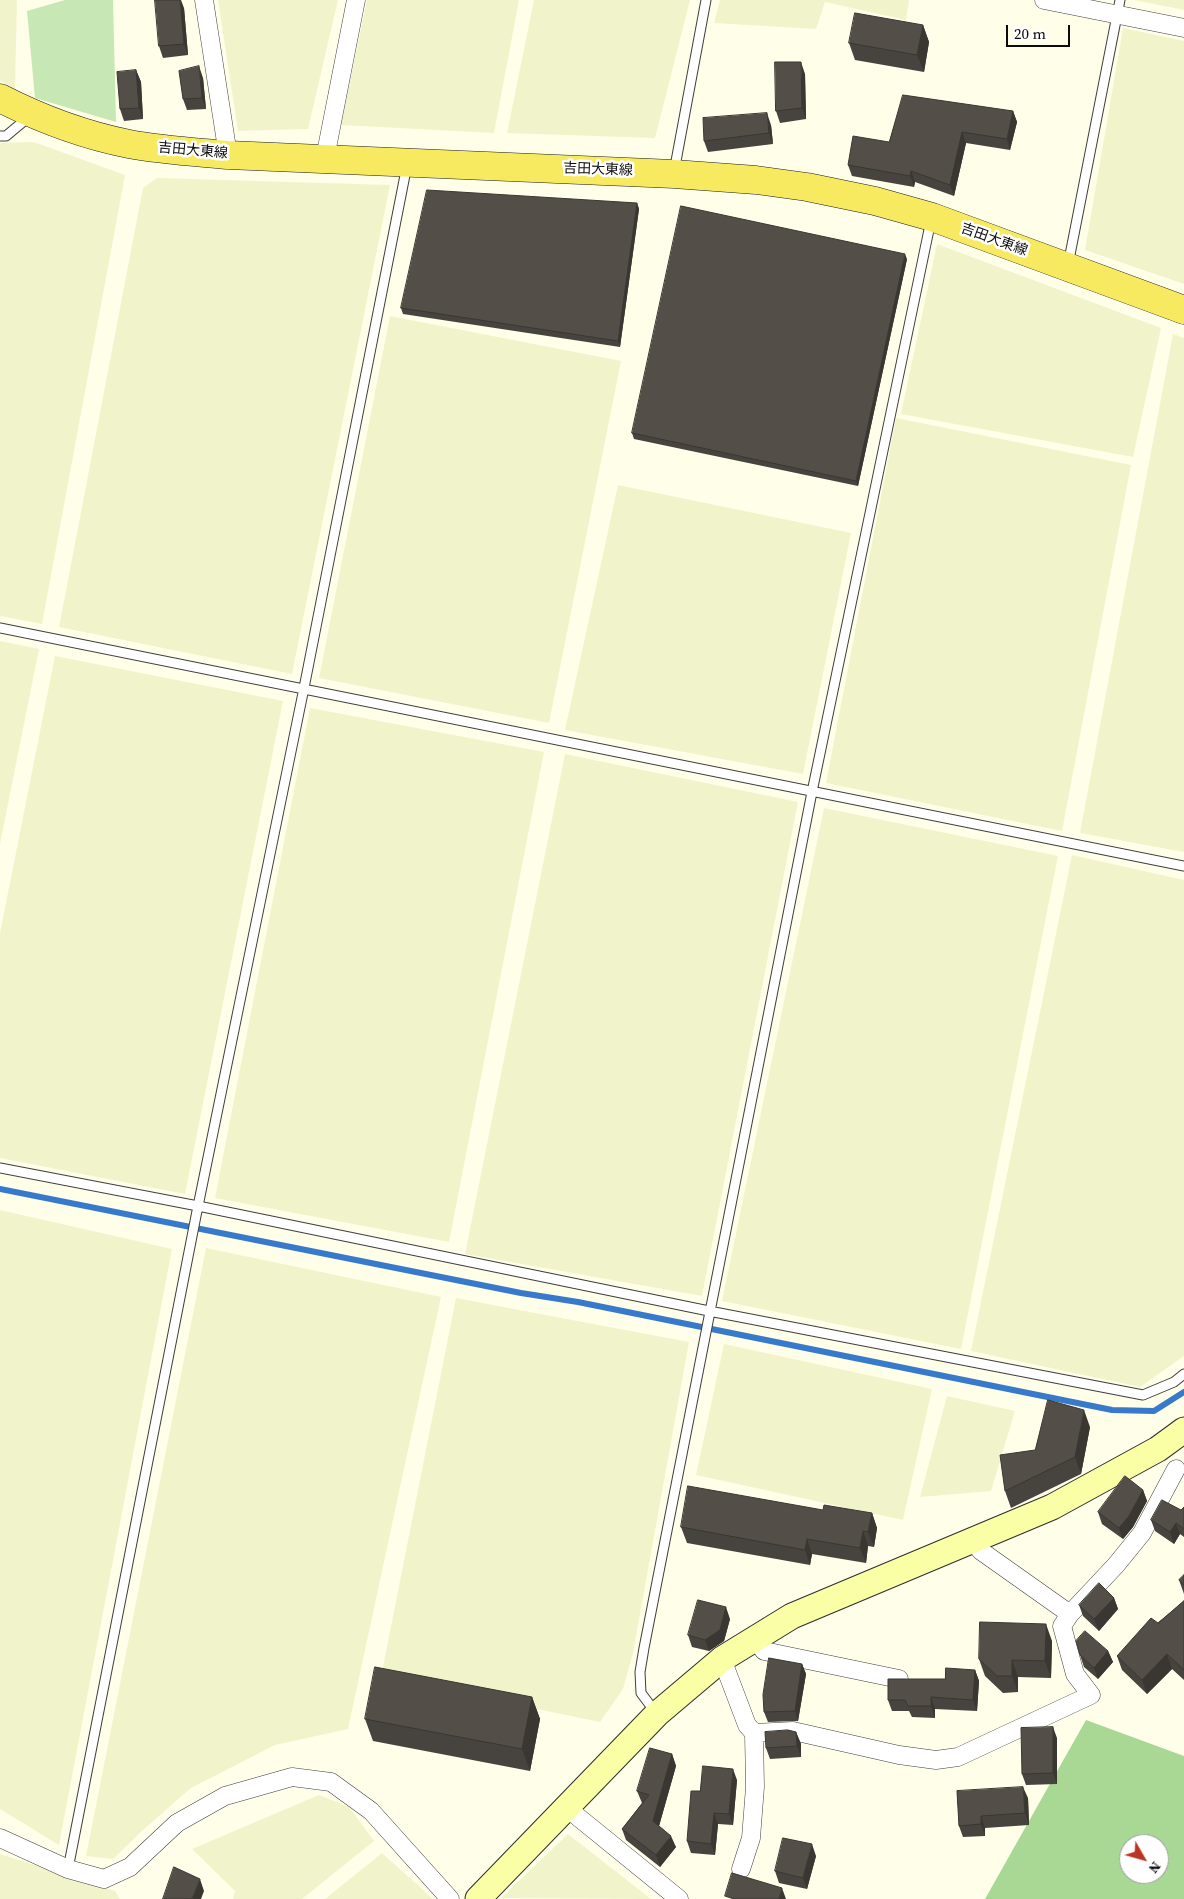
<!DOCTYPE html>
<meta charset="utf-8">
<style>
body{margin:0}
#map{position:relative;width:1184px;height:1899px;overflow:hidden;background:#fffee9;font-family:"Source Serif 4",serif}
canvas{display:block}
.north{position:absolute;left:1119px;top:1834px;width:50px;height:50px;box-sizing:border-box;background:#fff;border:1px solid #9d9d9d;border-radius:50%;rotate:128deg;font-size:14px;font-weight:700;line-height:20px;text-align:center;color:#0b0b0b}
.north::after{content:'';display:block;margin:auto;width:18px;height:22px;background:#b93626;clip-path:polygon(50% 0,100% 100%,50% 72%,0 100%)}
.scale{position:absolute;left:1006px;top:25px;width:64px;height:22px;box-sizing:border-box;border:2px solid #0b0b0b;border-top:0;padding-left:6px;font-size:15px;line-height:18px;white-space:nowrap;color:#0b0b0b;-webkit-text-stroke:4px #fff;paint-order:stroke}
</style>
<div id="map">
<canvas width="1184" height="1899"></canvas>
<div class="north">N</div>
<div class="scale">20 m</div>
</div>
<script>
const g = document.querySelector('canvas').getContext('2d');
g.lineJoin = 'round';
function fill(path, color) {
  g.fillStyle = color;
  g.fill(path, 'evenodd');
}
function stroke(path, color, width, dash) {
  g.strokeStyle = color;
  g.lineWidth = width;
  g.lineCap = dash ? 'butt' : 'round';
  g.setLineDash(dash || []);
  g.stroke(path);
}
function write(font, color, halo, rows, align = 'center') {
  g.font = font + ' "Source Serif 4","Noto Sans JP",serif';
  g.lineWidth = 5;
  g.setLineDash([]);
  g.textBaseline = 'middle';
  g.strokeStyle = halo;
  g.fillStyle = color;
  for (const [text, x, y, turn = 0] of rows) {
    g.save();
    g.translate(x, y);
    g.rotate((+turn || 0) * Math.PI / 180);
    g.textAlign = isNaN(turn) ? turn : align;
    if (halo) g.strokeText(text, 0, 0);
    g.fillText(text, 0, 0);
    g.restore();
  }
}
fill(new Path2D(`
 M 0,0 L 17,0 L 15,89 L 0,81 Z
 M 218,0 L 338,0 L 308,129 L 238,131 Z
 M 367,0 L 519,0 L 494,133 L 341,125 Z
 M 534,0 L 690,0 L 655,138 L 507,133 Z
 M 720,0 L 909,0 L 906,20 L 825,2 L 816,29 L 714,23 Z
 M 1134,0 L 1184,0 L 1184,10 Z
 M 1123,28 L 1184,41 L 1184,284 L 1085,250 Z
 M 34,142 L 125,175 L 42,624 L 0,616 L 0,143 Z
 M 157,178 L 390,185 L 292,674 L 59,627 L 143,188 Z
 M 937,244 L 1161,328 L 1133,457 L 901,414 Z
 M 390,316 L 621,361 L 549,723 L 319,678 Z
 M 1173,334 L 1184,338 L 1184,852 L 1080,833 Z
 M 896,418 L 1131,465 L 1062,831 L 826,783 Z
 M 618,485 L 851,533 L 803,774 L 565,730 Z
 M 0,641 L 39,649 L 0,844 Z
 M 55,656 L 283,701 L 185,1194 L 0,1158 L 0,933 Z
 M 310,708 L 544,752 L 449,1242 L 215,1198 Z
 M 565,754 L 798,802 L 702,1296 L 465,1254 Z
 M 824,808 L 1058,856 L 961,1349 L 722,1301 Z
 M 1072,855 L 1184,880 L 1184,1356 L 1140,1387 L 971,1351 Z
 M 0,1210 L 172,1249 L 59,1845 L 0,1809 Z
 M 206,1248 L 441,1297 L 348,1729 L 275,1745 L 191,1788 L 144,1829 L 113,1859 L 86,1856 Z
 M 456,1298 L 689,1342 L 633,1653 L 623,1689 L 600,1722 L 381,1677 Z
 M 724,1344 L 932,1389 L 903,1520 L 696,1475 Z
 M 947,1396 L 1015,1411 L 991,1491 L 920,1497 Z
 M 319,1795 L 349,1807 L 374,1841 L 302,1899 L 233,1899 L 235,1891 L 192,1849 Z
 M 568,1834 L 651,1899 L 501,1898 Z
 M 382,1853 L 433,1899 L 325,1899 Z
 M 0,1854 L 115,1891 L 120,1899 L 0,1899 Z`), '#f1f4cb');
fill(new Path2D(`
 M 65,0 L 113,0 L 116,122 L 35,98 L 27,11 Z`), '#c7e8b4');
fill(new Path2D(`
 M 1086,1720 L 1184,1756 L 1184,1899 L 985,1899 ZM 1129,1844 L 1159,1844 L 1159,1874 L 1129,1874 Z`), '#a8d894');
stroke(new Path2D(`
 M 0,1189 L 521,1293 L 578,1302 L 1112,1410 L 1154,1411 L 1184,1392`), '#3779cb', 6);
const lane = new Path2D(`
 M 0,136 L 6,136 L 30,116
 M 674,172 L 706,0
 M 1068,265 L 1120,0
 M 0,628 L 1184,866
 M 0,1168 L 198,1206 L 709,1311 L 1143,1395 L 1174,1382 L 1184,1374
 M 656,1713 L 641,1693 L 640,1672 L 644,1648 L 812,792 L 931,220
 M 68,1869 L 196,1216 L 304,688 L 407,165`);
const street = new Path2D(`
 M 204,0 L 228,155
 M 1044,0 L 1184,28
 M 325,158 L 356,0
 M 974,1541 L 981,1551 L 1070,1614 L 1116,1565 L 1142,1533 L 1176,1469
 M 755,1638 L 764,1651 L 899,1679
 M 722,1659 L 747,1725 L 754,1733 L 793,1731 L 899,1755 L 936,1760 L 958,1757 L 1091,1695 L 1075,1674 L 1062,1626 L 1070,1614
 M 567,1808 L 679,1899
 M 0,1838 L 68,1869 L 104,1879 L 130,1867 L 177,1823 L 225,1796 L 292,1777 L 331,1782 L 371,1811 L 450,1899
 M 741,1869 L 751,1838 L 755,1787 L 754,1733`);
const secondary = new Path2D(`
 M 478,1899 L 657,1714 L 722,1659 L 792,1616 L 1052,1507 L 1158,1449 L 1184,1430`);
const primary = new Path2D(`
 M 0,98 C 41,119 84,135 129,144 C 161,150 195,152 228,155 L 674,174 L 756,180 L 807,187 L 875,201 L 932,217 L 1184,310`);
stroke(lane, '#3e3e3e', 11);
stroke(street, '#3e3e3e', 19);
stroke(secondary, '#2d2d2d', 27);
stroke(primary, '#1c1c1c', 29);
stroke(lane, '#fff', 9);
stroke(street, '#fff', 18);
stroke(secondary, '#fafea5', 25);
stroke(primary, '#f7ea61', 28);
fill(new Path2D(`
 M 184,8 L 188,55 L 163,58 L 159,46 Z
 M 923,25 L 929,42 L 924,72 L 855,60 L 849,43 Z
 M 136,70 L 141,82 L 143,119 L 124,121 L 120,109 Z
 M 805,74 L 806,119 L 780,123 L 776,111 Z
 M 203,78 L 206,109 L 187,110 L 183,99 Z
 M 1013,111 L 1017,122 L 1010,150 L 966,143 L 954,196 L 915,182 L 914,187 L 852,176 L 848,165 L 889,142 Z
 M 771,125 L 773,144 L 708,152 L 704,141 Z
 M 637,203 L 639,209 L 620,347 L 403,314 L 401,308 Z
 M 907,259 L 858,486 L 634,439 L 632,433 Z
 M 1090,1427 L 1081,1474 L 1011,1508 L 1005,1491 L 1035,1450 Z
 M 1143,1490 L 1147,1501 L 1133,1527 L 1123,1539 L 1102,1524 L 1098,1512 Z
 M 1184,1507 L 1184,1537 L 1180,1534 L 1174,1544 L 1155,1531 L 1151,1520 L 1181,1510 Z
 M 823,1510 L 872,1513 L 877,1528 L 874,1547 L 868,1546 L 866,1563 L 812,1554 L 810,1565 L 687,1543 L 681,1527 Z
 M 1184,1575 L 1184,1594 L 1179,1580 Z
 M 1114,1598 L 1118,1609 L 1099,1631 L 1083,1616 L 1079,1605 Z
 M 1184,1601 L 1184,1680 L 1172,1669 L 1147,1694 L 1122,1670 L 1117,1656 Z
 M 730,1619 L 724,1641 L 709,1651 L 692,1647 L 688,1635 Z
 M 1052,1641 L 1051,1678 L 1018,1677 L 1018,1692 L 1003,1693 L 985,1676 L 979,1659 Z
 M 1108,1651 L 1113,1662 L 1098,1679 L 1084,1667 L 1080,1655 Z
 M 802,1664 L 806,1674 L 798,1721 L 768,1722 L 764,1712 Z
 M 975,1670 L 979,1681 L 977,1711 L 935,1709 L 935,1718 L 912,1717 L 909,1711 L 892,1711 L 888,1700 L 945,1679 Z
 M 532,1697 L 540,1719 L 530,1771 L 373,1741 L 365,1719 Z
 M 796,1732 L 801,1744 L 801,1757 L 770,1759 L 766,1748 Z
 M 1057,1738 L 1057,1784 L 1026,1785 L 1022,1774 Z
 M 672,1754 L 676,1766 L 659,1826 L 676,1847 L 660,1867 L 626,1840 L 622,1829 L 642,1803 L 637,1791 Z
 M 737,1780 L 733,1825 L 718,1824 L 715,1855 L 691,1853 L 687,1841 L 700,1791 Z
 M 957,1791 L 1028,1798 L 1029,1825 L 985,1828 L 985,1836 L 963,1837 L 959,1826 Z
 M 816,1856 L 807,1889 L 779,1883 L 775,1871 Z`), '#47433e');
fill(new Path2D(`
 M 180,0 L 181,0 L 184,8 L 188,55 L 184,44 Z
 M 923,25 L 929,42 L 924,72 L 917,55 Z
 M 801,62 L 805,74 L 806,119 L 802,108 Z
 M 199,66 L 203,78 L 206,109 L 202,98 Z
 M 136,70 L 141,82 L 143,119 L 139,108 Z
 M 1013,111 L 1017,122 L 1010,150 L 1007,139 Z
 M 767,113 L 771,125 L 773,144 L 769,133 Z
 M 962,132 L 966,143 L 954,196 L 950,185 Z
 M 911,171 L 915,182 L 914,187 L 910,176 Z
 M 637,203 L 639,209 L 620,347 L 618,341 Z
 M 905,254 L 907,259 L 858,486 L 856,481 Z
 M 1084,1410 L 1090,1427 L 1081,1474 L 1075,1457 Z
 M 1143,1490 L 1147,1501 L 1133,1527 L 1123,1539 L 1119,1528 Z
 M 872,1513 L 877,1528 L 874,1547 L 868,1532 Z
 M 1176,1523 L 1180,1534 L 1174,1544 L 1170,1532 Z
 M 863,1531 L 868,1546 L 866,1563 L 860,1548 Z
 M 807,1539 L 812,1554 L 810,1565 L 805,1550 Z
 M 1114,1598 L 1118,1609 L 1099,1631 L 1094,1619 Z
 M 726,1607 L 730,1619 L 724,1641 L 709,1651 L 705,1640 Z
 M 1046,1624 L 1052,1641 L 1051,1678 L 1045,1661 Z
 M 1108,1651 L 1113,1662 L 1098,1679 L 1094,1668 Z
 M 1167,1654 L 1172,1669 L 1147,1694 L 1142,1680 Z
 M 1012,1660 L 1018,1677 L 1018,1692 L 1012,1676 Z
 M 802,1664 L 806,1674 L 798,1721 L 795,1711 Z
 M 975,1670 L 979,1681 L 977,1711 L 973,1700 Z
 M 532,1697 L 540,1719 L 530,1771 L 522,1749 Z
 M 931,1697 L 935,1709 L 935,1718 L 931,1706 Z
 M 1053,1727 L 1057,1738 L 1057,1784 L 1053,1773 Z
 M 796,1732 L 801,1744 L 801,1757 L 797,1746 Z
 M 672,1754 L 676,1766 L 657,1833 L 653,1821 Z
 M 733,1769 L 737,1780 L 733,1825 L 729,1814 Z
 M 1023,1787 L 1028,1798 L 1029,1825 L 1025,1813 Z
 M 714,1813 L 718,1824 L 715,1855 L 711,1844 Z
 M 981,1816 L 985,1828 L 985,1836 L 981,1824 Z
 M 671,1836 L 676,1847 L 660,1867 L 656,1855 Z
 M 812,1844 L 816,1856 L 807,1889 L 803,1878 Z
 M 200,1879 L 204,1891 L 201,1899 L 192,1899 Z
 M 782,1888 L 786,1899 L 779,1899 Z`), '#3a3732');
const building = new Path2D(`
 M 155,0 L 180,0 L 184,44 L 159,46 Z
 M 855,13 L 923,25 L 917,55 L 849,43 Z
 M 775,62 L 801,62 L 802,108 L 776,111 Z
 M 199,66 L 202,98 L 183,99 L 179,71 Z
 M 136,70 L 139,108 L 120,109 L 117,72 Z
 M 903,95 L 1013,111 L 1007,139 L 962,132 L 950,185 L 911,171 L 910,176 L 848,165 L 853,136 L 889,142 Z
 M 767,113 L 769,133 L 704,141 L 703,118 Z
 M 427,190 L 637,203 L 618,341 L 401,308 Z
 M 681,206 L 905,254 L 856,481 L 632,433 Z
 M 1048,1400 L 1084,1410 L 1075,1457 L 1005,1491 L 1000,1455 L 1035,1450 Z
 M 1125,1476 L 1143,1490 L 1129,1516 L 1119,1528 L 1098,1512 Z
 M 688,1486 L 823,1510 L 824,1505 L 872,1513 L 868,1532 L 863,1531 L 860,1548 L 807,1539 L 805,1550 L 681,1527 Z
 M 1162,1500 L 1181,1510 L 1184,1507 L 1184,1529 L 1176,1523 L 1170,1532 L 1151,1520 Z
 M 1184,1575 L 1184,1585 L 1179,1580 Z
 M 1099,1583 L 1114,1598 L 1094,1619 L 1079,1605 Z
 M 698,1600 L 726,1607 L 720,1630 L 705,1640 L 688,1635 Z
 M 1184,1601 L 1184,1670 L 1167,1654 L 1142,1680 L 1117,1656 L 1151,1618 L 1158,1623 Z
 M 980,1622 L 1046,1624 L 1045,1661 L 1012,1660 L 1012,1676 L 997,1676 L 979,1659 Z
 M 1085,1631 L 1108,1651 L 1094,1668 L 1080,1655 L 1076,1641 Z
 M 769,1658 L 802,1664 L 795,1711 L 764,1712 L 763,1695 Z
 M 375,1667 L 532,1697 L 522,1749 L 365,1719 Z
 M 946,1668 L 975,1670 L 973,1700 L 931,1697 L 931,1706 L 908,1706 L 905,1700 L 888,1700 L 888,1679 L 945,1679 Z
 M 1053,1727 L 1053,1773 L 1022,1774 L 1021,1728 Z
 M 788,1730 L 796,1732 L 797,1746 L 766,1748 L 765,1732 Z
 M 650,1748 L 672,1754 L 653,1821 L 671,1836 L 656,1855 L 622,1829 L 649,1795 L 637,1791 Z
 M 703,1766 L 733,1769 L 729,1814 L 714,1813 L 711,1844 L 687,1841 L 691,1791 L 700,1791 Z
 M 1023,1787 L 1025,1813 L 981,1816 L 981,1824 L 959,1826 L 957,1791 Z
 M 783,1838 L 812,1844 L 803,1878 L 775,1871 Z
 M 174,1867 L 200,1879 L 192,1899 L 163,1899 Z
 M 732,1873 L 782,1888 L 779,1899 L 734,1899 L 725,1896 Z`);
fill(building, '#534e48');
stroke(building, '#3a3732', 1);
write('14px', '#0b0b0b', '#fff', [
 ["吉田大東線",193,151,5],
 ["吉田大東線",598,170,2],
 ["吉田大東線",994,240,20]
]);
</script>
